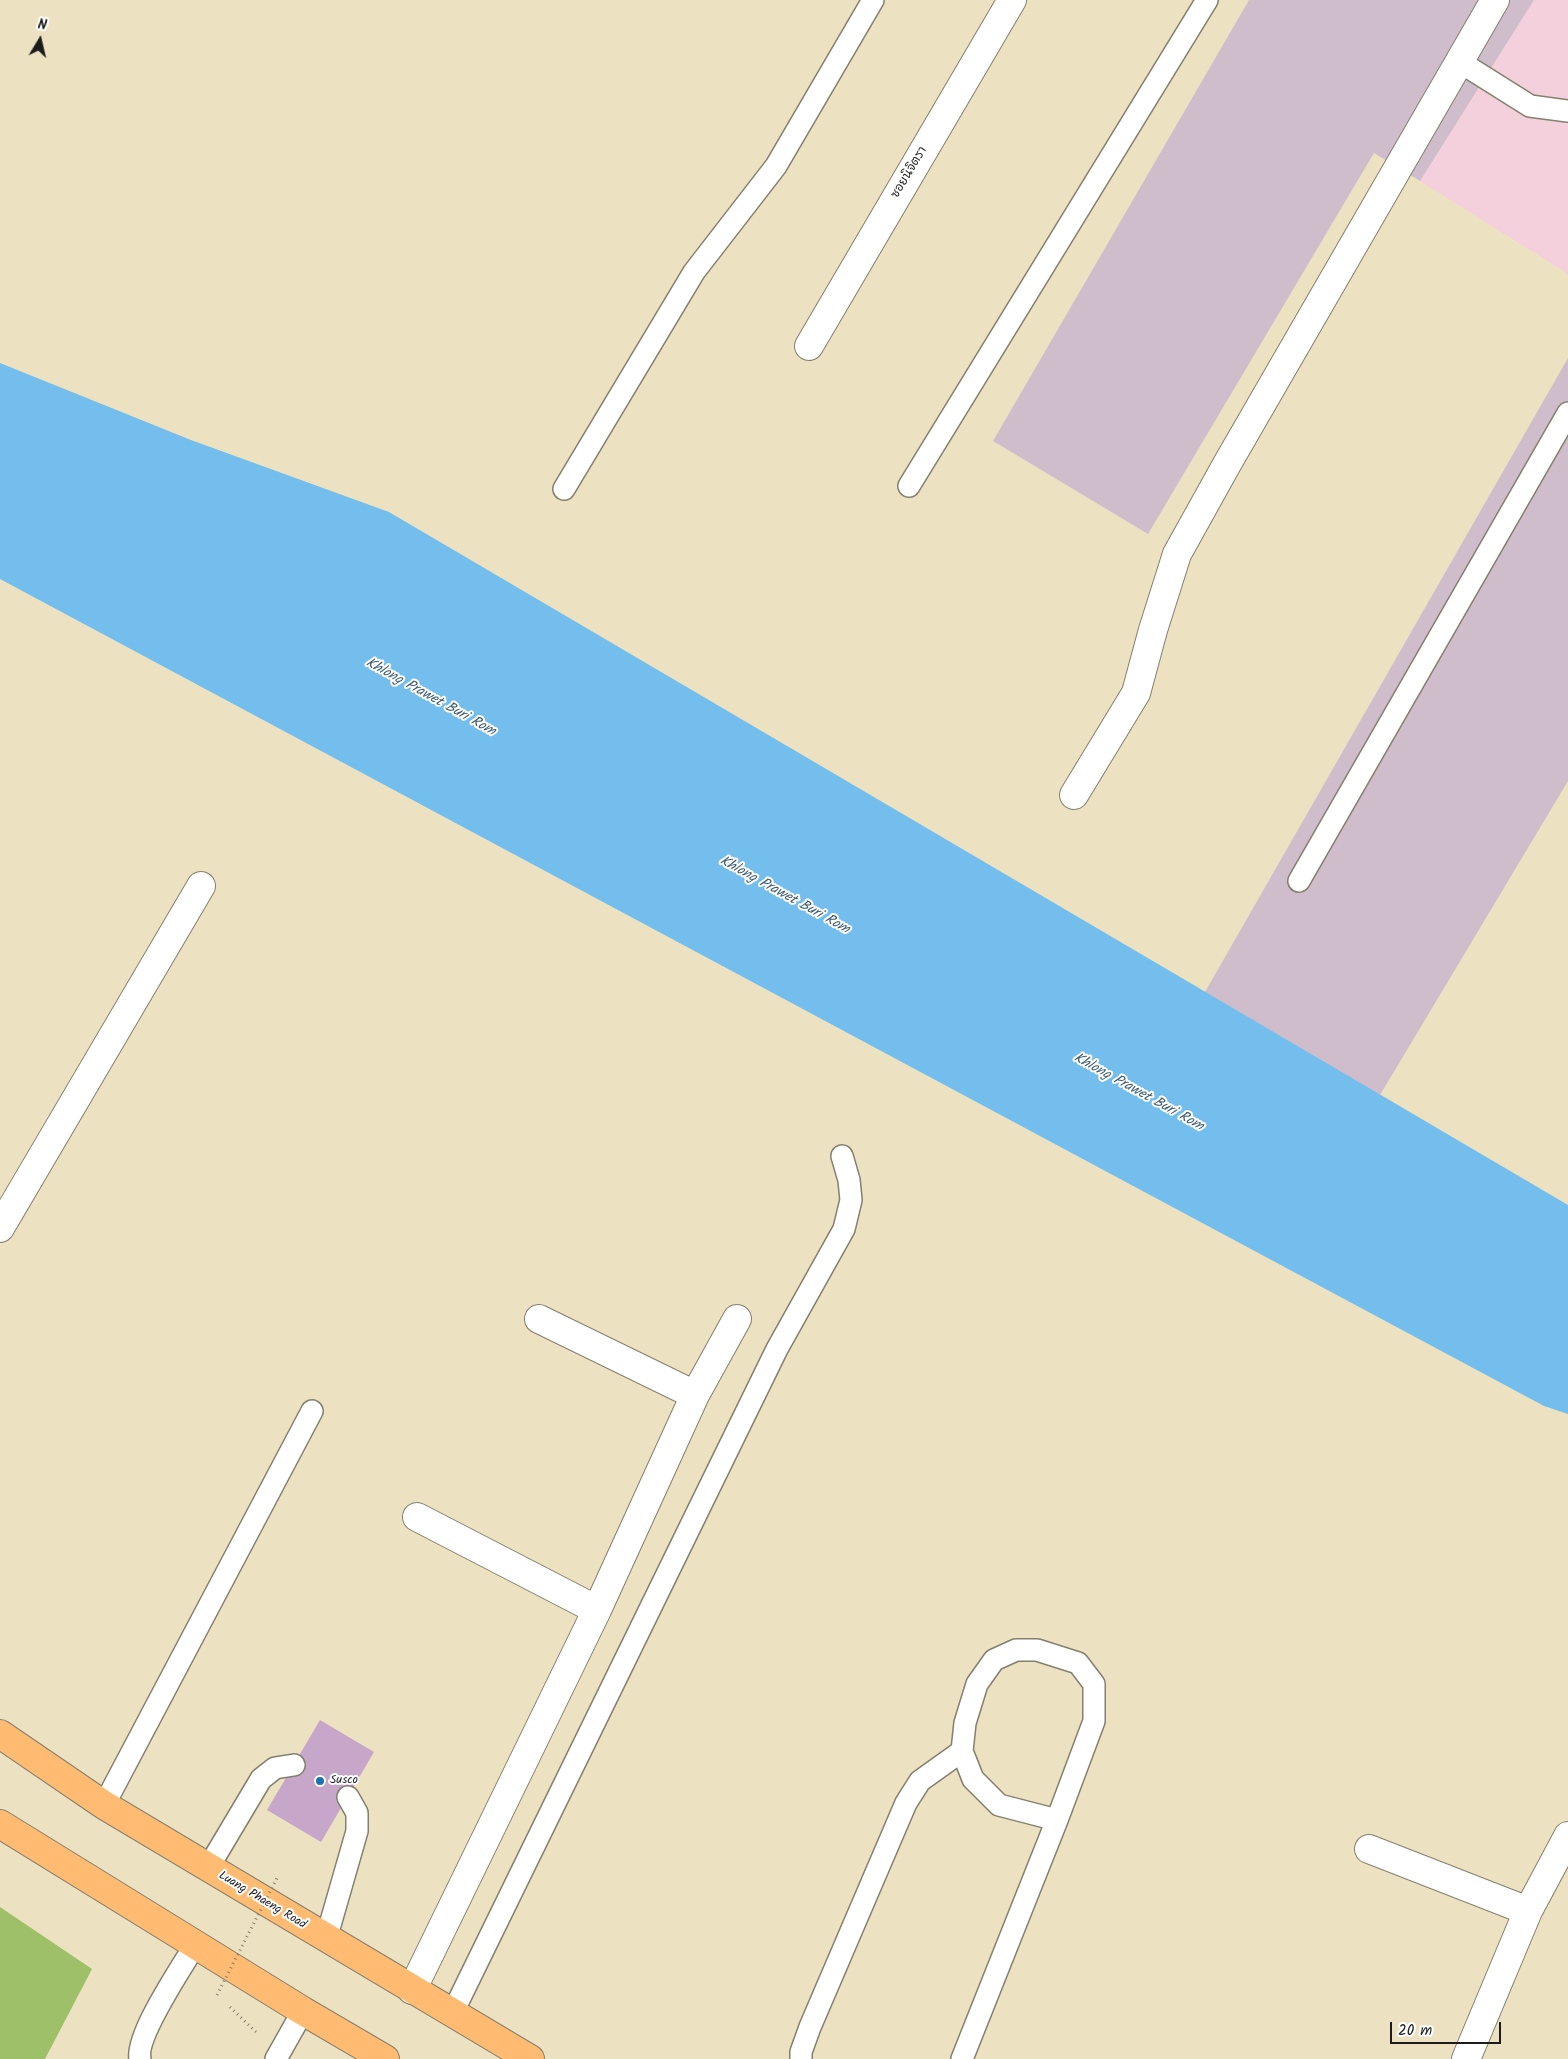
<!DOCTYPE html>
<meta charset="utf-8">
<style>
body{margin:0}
#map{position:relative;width:1568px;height:2059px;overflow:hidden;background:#ece2c1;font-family:Kalam,sans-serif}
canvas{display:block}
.north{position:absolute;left:15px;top:15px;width:50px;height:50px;-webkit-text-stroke:4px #fff;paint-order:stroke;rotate:9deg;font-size:14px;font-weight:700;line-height:20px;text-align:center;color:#1c1c1c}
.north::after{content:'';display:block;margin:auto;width:18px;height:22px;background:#1c1c1c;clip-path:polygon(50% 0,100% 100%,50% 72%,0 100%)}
.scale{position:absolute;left:1390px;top:2022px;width:111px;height:22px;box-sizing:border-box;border:2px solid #1c1c1c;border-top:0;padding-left:6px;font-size:15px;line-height:18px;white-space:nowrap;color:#1c1c1c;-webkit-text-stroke:4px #fff;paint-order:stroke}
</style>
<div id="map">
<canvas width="1568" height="2059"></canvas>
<div class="north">N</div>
<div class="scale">20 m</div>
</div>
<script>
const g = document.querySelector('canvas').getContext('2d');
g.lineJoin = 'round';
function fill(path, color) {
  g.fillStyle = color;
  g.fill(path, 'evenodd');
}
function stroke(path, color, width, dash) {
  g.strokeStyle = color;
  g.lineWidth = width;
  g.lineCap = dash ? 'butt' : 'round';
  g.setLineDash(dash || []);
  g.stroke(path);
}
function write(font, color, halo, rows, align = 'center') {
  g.font = font + ' Kalam,"Playpen Sans Thai",sans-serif';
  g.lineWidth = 4;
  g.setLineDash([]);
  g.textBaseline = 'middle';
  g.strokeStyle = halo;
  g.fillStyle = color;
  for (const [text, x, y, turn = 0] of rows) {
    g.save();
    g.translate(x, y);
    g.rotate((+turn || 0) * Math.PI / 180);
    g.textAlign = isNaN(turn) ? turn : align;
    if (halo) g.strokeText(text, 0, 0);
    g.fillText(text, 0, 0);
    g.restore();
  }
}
fill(new Path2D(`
 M 1534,0 L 1568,0 L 1568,274 L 1420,181 Z`), '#f4cfdc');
fill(new Path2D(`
 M 1249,0 L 1534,0 L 1420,181 L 1374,153 L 1148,534 L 993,441 Z
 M 1568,358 L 1568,781 L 1380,1095 L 1205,992 Z`), '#d0bdcc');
fill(new Path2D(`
 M 0,1907 L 92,1969 L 45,2059 L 0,2059 Z`), '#9ec069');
fill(new Path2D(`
 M 0,363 L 191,440 L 389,512 L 1568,1205 L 1568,1414 L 1544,1406 L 0,579 Z`), '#74beed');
fill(new Path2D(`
 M 320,1720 L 374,1752 L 321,1842 L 267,1810 Z`), '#c6a7ca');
const lane = new Path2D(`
 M 1460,62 L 1530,106 L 1568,111
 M 909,486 L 1207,0
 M 564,489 L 694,272 L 776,166 L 873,0
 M 1299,881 L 1568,413
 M 104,1805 L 312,1411
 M 208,1868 L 261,1779 L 275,1768 L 294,1765
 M 326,1939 L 357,1831 L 357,1813 L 348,1797
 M 452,2014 L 777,1349 L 844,1229 L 851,1200 L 849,1180 L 842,1156
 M 140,2059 C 135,2036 182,1967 195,1945
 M 276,2059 L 303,2011
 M 801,2059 L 801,2052 L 810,2027 L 906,1803 L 920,1781 L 962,1751
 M 962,2059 L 1057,1820 L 1094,1721 L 1094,1684 L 1078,1663 L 1037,1650 L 1016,1650 L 994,1660 L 977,1684 L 965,1723 L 962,1751 L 973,1779 L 999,1805 L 1057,1820`);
const street = new Path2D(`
 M 809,346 L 1012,0
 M 1074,795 L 1136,693 L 1153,630 L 1177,554 L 1227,464 L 1495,0
 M 0,1228 L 201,886
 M 539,1319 L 695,1395
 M 417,1517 L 597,1610
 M 1369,1849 L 1528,1911
 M 412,1990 L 597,1610 L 695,1395 L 737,1319
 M 1466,2059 L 1528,1911 L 1568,1836`);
const primary = new Path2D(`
 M 0,1734 L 104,1805 L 530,2059
 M 0,1824 L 303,2011 L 385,2059`);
stroke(lane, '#847f6e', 24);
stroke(street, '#847f6e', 30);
stroke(primary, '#847f6e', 30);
stroke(new Path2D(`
 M 230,2007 L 256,2032`), '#847f6e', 3, [1, 4]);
stroke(lane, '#fff', 21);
stroke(street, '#fff', 28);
stroke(primary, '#ffbb71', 28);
stroke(new Path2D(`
 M 217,1995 L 278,1876`), '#847f6e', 3, [1, 4]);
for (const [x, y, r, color] of [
 [320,1781,5,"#1f6fb2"]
]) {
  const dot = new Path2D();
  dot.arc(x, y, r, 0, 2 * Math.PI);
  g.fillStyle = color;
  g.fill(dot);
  stroke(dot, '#fff', 2);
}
write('12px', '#1c1c1c', '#fff', [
 ["ซอยนิจิตรา",910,173,-59],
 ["Luang Phaeng Road",262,1901,31]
]);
write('12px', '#1c1c1c', '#fff', [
 ["Susco",330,1781]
], 'left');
write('italic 14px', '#3f5d70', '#fff', [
 ["Khlong Prawet Buri Rom",430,698,29],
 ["Khlong Prawet Buri Rom",784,896,29],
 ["Khlong Prawet Buri Rom",1138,1093,29]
]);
</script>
